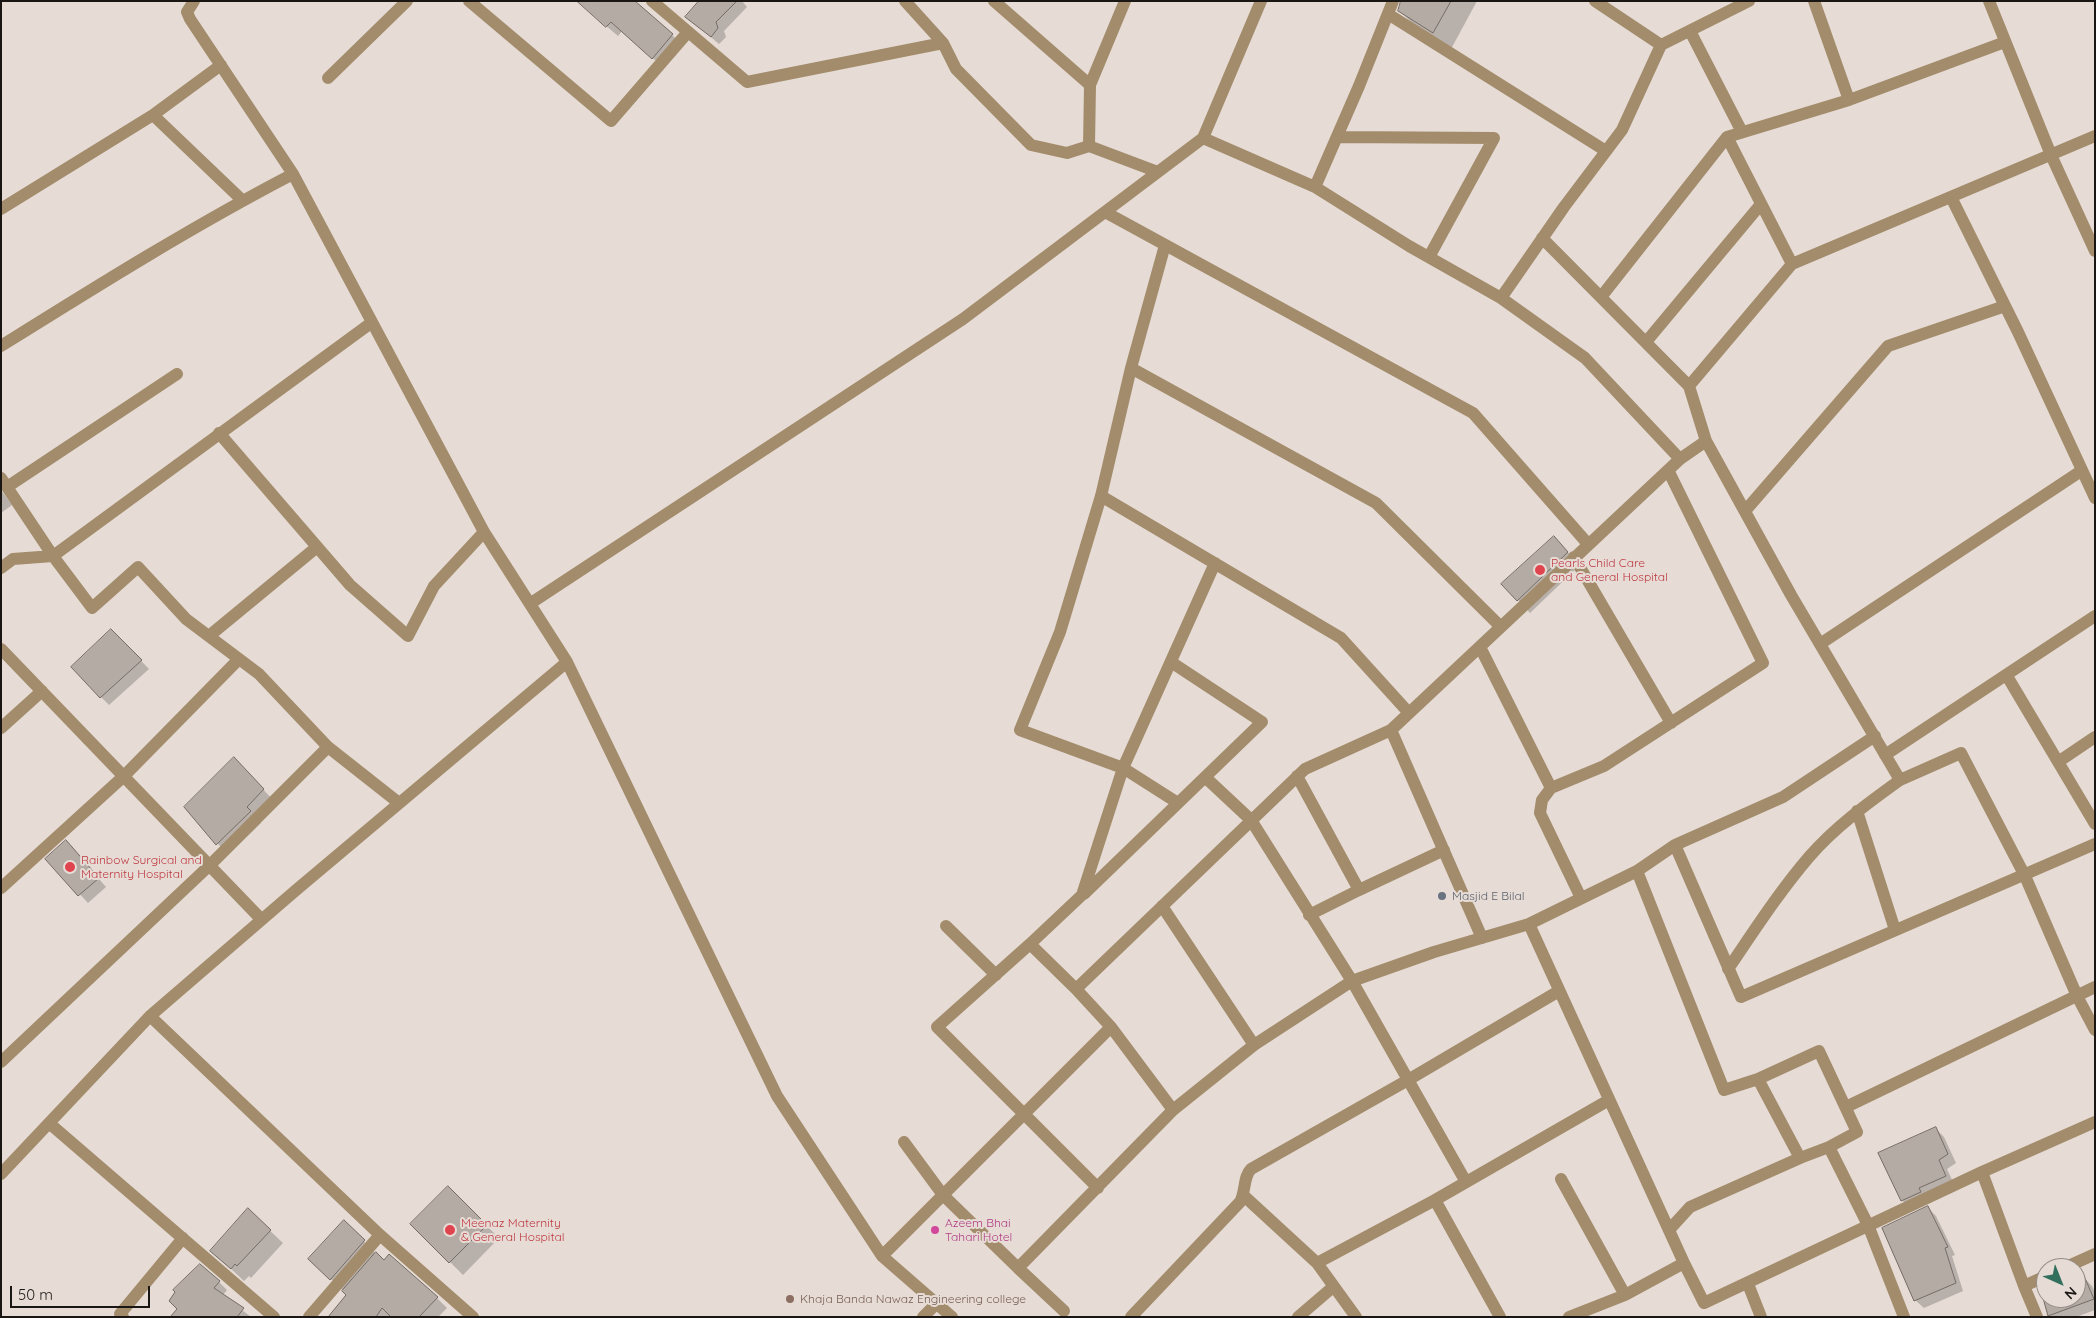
<!DOCTYPE html>
<style>
body{margin:0}
#map{position:relative;width:2096px;height:1318px;overflow:hidden;background:#e6dcd5;font-family:Quicksand,sans-serif}
canvas{display:block}
.frame{position:absolute;inset:0;border:2px solid #1a1614;pointer-events:none}
.north{position:absolute;left:2036px;top:1258px;width:50px;height:50px;box-sizing:border-box;background:#e6dcd5;border:1px solid #948d88;border-radius:50%;rotate:136deg;font-size:14px;font-weight:700;line-height:20px;text-align:center;color:#1a1614}
.north::after{content:'';display:block;margin:auto;width:18px;height:22px;background:#32705d;clip-path:polygon(50% 0,100% 100%,50% 72%,0 100%)}
.scale{position:absolute;left:10px;top:1286px;width:140px;height:22px;box-sizing:border-box;border:2px solid #1a1614;border-top:0;padding-left:6px;font-size:15px;line-height:18px;white-space:nowrap;color:#1a1614;-webkit-text-stroke:4px #e6dcd5;paint-order:stroke}
</style>
<div id="map">
<canvas width="2096" height="1318"></canvas>
<div class="frame"></div>
<div class="north">N</div>
<div class="scale">50 m</div>
</div>
<script>
const g = document.querySelector('canvas').getContext('2d');
g.lineJoin = 'round';
function fill(path, color) {
  g.fillStyle = color;
  g.fill(path, 'evenodd');
}
function stroke(path, color, width, dash) {
  g.strokeStyle = color;
  g.lineWidth = width;
  g.lineCap = dash ? 'butt' : 'round';
  g.setLineDash(dash || []);
  g.stroke(path);
}
function write(font, color, halo, rows, align = 'center') {
  g.font = font + ' Quicksand,sans-serif';
  g.lineWidth = 4;
  g.setLineDash([]);
  g.textBaseline = 'middle';
  g.strokeStyle = halo;
  g.fillStyle = color;
  for (const [text, x, y, turn = 0] of rows) {
    g.save();
    g.translate(x, y);
    g.rotate((+turn || 0) * Math.PI / 180);
    g.textAlign = isNaN(turn) ? turn : align;
    if (halo) g.strokeText(text, 0, 0);
    g.fillText(text, 0, 0);
    g.restore();
  }
}
fill(new Path2D(`
 M 577,1 L 635,2 L 683,45 L 664,68 L 622,31 L 618,36 Z
 M 701,1 L 742,1 L 747,7 L 724,31 L 726,37 L 719,44 L 687,17 Z
 M 1402,1 L 1477,1 L 1451,49 L 1417,28 L 1399,10 Z
 M 1,490 L 12,505 L 1,513 Z
 M 1566,550 L 1580,565 L 1530,613 L 1518,600 Z
 M 111,630 L 149,669 L 109,705 L 101,697 Z
 M 245,770 L 274,801 L 256,818 L 261,823 L 228,855 L 185,807 Z
 M 74,850 L 106,887 L 88,903 L 47,859 Z
 M 1936,1129 L 1944,1137 L 1956,1163 L 1947,1169 L 1954,1184 L 1910,1209 L 1902,1200 Z
 M 448,1187 L 499,1238 L 463,1275 L 412,1224 Z
 M 1928,1208 L 1936,1216 L 1955,1255 L 1952,1256 L 1963,1291 L 1924,1308 L 1915,1300 Z
 M 248,1210 L 283,1243 L 251,1278 L 249,1276 L 244,1281 L 212,1251 Z
 M 344,1221 L 384,1262 L 437,1298 L 447,1308 L 438,1317 L 329,1317 L 348,1295 L 323,1272 Z
 M 2084,1278 L 2092,1286 L 2095,1292 L 2095,1310 L 2076,1317 L 2051,1317 L 2042,1292 L 2046,1290 L 2046,1298 L 2076,1298 L 2076,1280 Z
 M 219,1282 L 227,1290 L 223,1295 L 251,1317 L 172,1317 L 179,1309 Z`), '#0003');
const building = new Path2D(`
 M 577,1 L 635,1 L 673,34 L 652,59 L 611,22 L 606,27 Z
 M 699,1 L 737,1 L 716,22 L 718,28 L 711,37 L 685,17 Z
 M 1401,1 L 1451,1 L 1433,33 L 1398,11 Z
 M 1554,536 L 1568,552 L 1517,601 L 1501,584 Z
 M 111,629 L 142,660 L 100,698 L 71,667 Z
 M 234,757 L 264,789 L 247,807 L 251,811 L 216,845 L 184,807 Z
 M 66,840 L 99,878 L 78,896 L 45,859 Z
 M 1936,1127 L 1948,1154 L 1939,1160 L 1946,1176 L 1919,1188 L 1921,1192 L 1901,1201 L 1878,1153 Z
 M 448,1186 L 487,1225 L 449,1263 L 410,1224 Z
 M 1928,1206 L 1948,1247 L 1945,1248 L 1956,1283 L 1914,1301 L 1882,1228 Z
 M 248,1208 L 271,1230 L 237,1266 L 235,1264 L 231,1269 L 210,1251 Z
 M 344,1220 L 365,1240 L 330,1280 L 308,1259 Z
 M 376,1252 L 384,1260 L 389,1254 L 438,1297 L 419,1317 L 391,1317 L 382,1308 L 376,1317 L 328,1317 L 346,1295 L 342,1291 Z
 M 200,1264 L 220,1281 L 214,1288 L 244,1308 L 237,1317 L 170,1317 L 177,1309 L 169,1301 L 175,1292 L 173,1290 Z
 M 2081,1269 L 2094,1299 L 2048,1316 L 2043,1298 L 2076,1298 L 2076,1272 Z`);
fill(building, '#b5aba5');
stroke(building, '#746b65', 1);
stroke(new Path2D(`
 M 194,1 L 187,12 L 190,19 L 293,174 L 484,532 L 567,662 L 777,1096 L 882,1256 L 952,1317
 M 469,1 L 611,121 L 688,32
 M 652,1 L 747,82 L 943,43
 M 905,1 L 943,43 L 956,69 L 1031,145 L 1067,153 L 1089,146
 M 994,1 L 1090,85
 M 1125,1 L 1090,85 L 1089,146 L 1158,172
 M 1595,1 L 1661,45
 M 1814,1 L 1849,100 L 2005,42
 M 1989,1 L 2051,155 L 2095,251
 M 1388,14 L 1606,151
 M 1690,31 L 1742,132
 M 328,78 L 407,1
 M 153,115 L 242,200
 M 1337,137 L 1494,138 L 1429,257
 M 1203,138 L 1315,187 L 1409,246 L 1501,298 L 1585,358 L 1680,459 L 1706,441
 M 1315,187 L 1359,86 L 1393,1
 M 1951,197 L 2018,332 L 2095,498
 M 1,209 L 153,115 L 221,65
 M 1105,212 L 1473,413 L 1588,544
 M 1542,238 L 1689,386 L 1706,441 L 1791,595 L 1900,780 L 1961,753 L 2025,876 L 2077,996 L 2095,1030
 M 1165,245 L 1131,368 L 1376,503 L 1501,627
 M 1792,264 L 1727,137 L 1849,100
 M 1601,297 L 1727,137
 M 1501,298 L 1564,207 L 1622,130 L 1661,45 L 1749,1
 M 1646,342 L 1761,204
 M 1,346 C 97,286 193,226 293,174
 M 1689,386 L 1792,264 L 2095,136
 M 219,433 L 350,585 L 408,636 L 434,586 L 484,532
 M 1,478 L 53,556 L 92,608 L 138,567 L 186,619 L 259,674 L 328,747 L 399,803
 M 7,487 L 177,374
 M 1101,496 L 1341,638 L 1409,713
 M 1745,511 L 1888,346 L 2005,306
 M 1574,557 L 1671,723
 M 1,568 L 13,559 L 53,556 L 371,323
 M 531,603 L 963,319 L 1203,138 L 1261,1
 M 209,636 L 317,547
 M 1820,644 L 2081,471
 M 1480,647 L 1551,788 L 1604,766 L 1763,663 L 1668,470
 M 1,649 L 261,919
 M 2007,676 L 2095,824
 M 1,728 L 42,691
 M 1391,730 L 1482,938
 M 1875,736 L 1783,797 L 1675,845 L 1741,997 L 2095,844
 M 1885,755 L 2095,616
 M 2058,762 L 2095,737
 M 1297,776 L 1359,890 L 1309,915
 M 1551,788 L 1542,800 L 1540,813 L 1581,898
 M 1178,803 L 1123,768 L 1215,563
 M 1857,811 L 1895,930
 M 1637,871 L 1724,1090 L 1758,1079 L 1800,1158 L 1829,1147 L 1868,1225 L 1904,1317
 M 1,888 L 124,776 L 239,659
 M 1359,890 L 1444,850
 M 1084,894 L 1262,722 L 1171,662
 M 1162,906 L 1254,1045 L 1352,981 L 1251,820 L 1205,777
 M 1529,924 L 1684,1263
 M 946,926 L 996,975
 M 1030,944 L 937,1027 L 1098,1188
 M 1728,969 C 1754,931 1779,892 1809,857 C 1835,827 1868,803 1900,780
 M 1076,989 L 1030,944 L 1082,895 L 1123,768 L 1020,730 L 1060,632 L 1101,496 L 1131,368
 M 150,1016 L 380,1235 L 473,1317
 M 1111,1027 L 1173,1110
 M 1,1062 L 210,865 L 328,747
 M 1758,1079 L 1819,1051 L 1857,1132 L 1829,1147
 M 1846,1107 L 2095,987
 M 49,1123 L 274,1317
 M 904,1142 L 943,1195 L 1018,1268 L 1173,1110 L 1254,1045
 M 1982,1172 L 2024,1286 L 2037,1317
 M 1,1174 L 150,1016 L 295,891 L 567,662
 M 1561,1179 L 1625,1295
 M 1466,1182 L 1352,981 L 1434,952 L 1529,924 L 1637,871 L 1675,845
 M 1243,1195 L 1317,1263 L 1356,1317
 M 1435,1200 L 1500,1317
 M 1669,1230 L 1690,1207 L 1800,1158
 M 882,1256 L 1111,1027 L 1076,989 L 1305,769 L 1391,730 L 1680,459
 M 1317,1263 L 1435,1200 L 1609,1100
 M 1018,1268 L 1064,1311
 M 2064,1268 L 2095,1254
 M 1748,1284 L 1761,1317
 M 2024,1286 L 2046,1276
 M 123,1317 L 120,1314 L 183,1238
 M 309,1317 L 380,1235
 M 923,1317 L 936,1304
 M 1131,1317 L 1240,1202 C 1246,1191 1243,1177 1251,1169 L 1408,1080 L 1559,991
 M 1298,1317 L 1333,1287
 M 1569,1317 L 1625,1295 L 1684,1263 L 1704,1303 L 1982,1172 L 2095,1122`), '#a38c6c', 12);
for (const [x, y, r, color] of [
 [1540,570,6,"#e0444e"],
 [70,867,6,"#e0444e"],
 [1442,896,5,"#6b7280"],
 [450,1230,6,"#e0444e"],
 [935,1230,5,"#d1479c"],
 [790,1299,5,"#8d6e63"]
]) {
  const dot = new Path2D();
  dot.arc(x, y, r, 0, 2 * Math.PI);
  g.fillStyle = color;
  g.fill(dot);
  stroke(dot, '#e6dcd5', 2);
}
write('12px', '#be3a42', '#e6dcd5', [
 ["Pearls Child Care",1551,563],
 ["and General Hospital",1551,577],
 ["Rainbow Surgical and",81,860],
 ["Maternity Hospital",81,874],
 ["Meenaz Maternity",461,1223],
 ["& General Hospital",461,1237]
], 'left');
write('12px', '#5b616d', '#e6dcd5', [
 ["Masjid E Bilal",1452,896]
], 'left');
write('12px', '#b23c85', '#e6dcd5', [
 ["Azeem Bhai",945,1223],
 ["Tahari Hotel",945,1237]
], 'left');
write('12px', '#785e54', '#e6dcd5', [
 ["Khaja Banda Nawaz Engineering college",800,1299]
], 'left');
</script>
